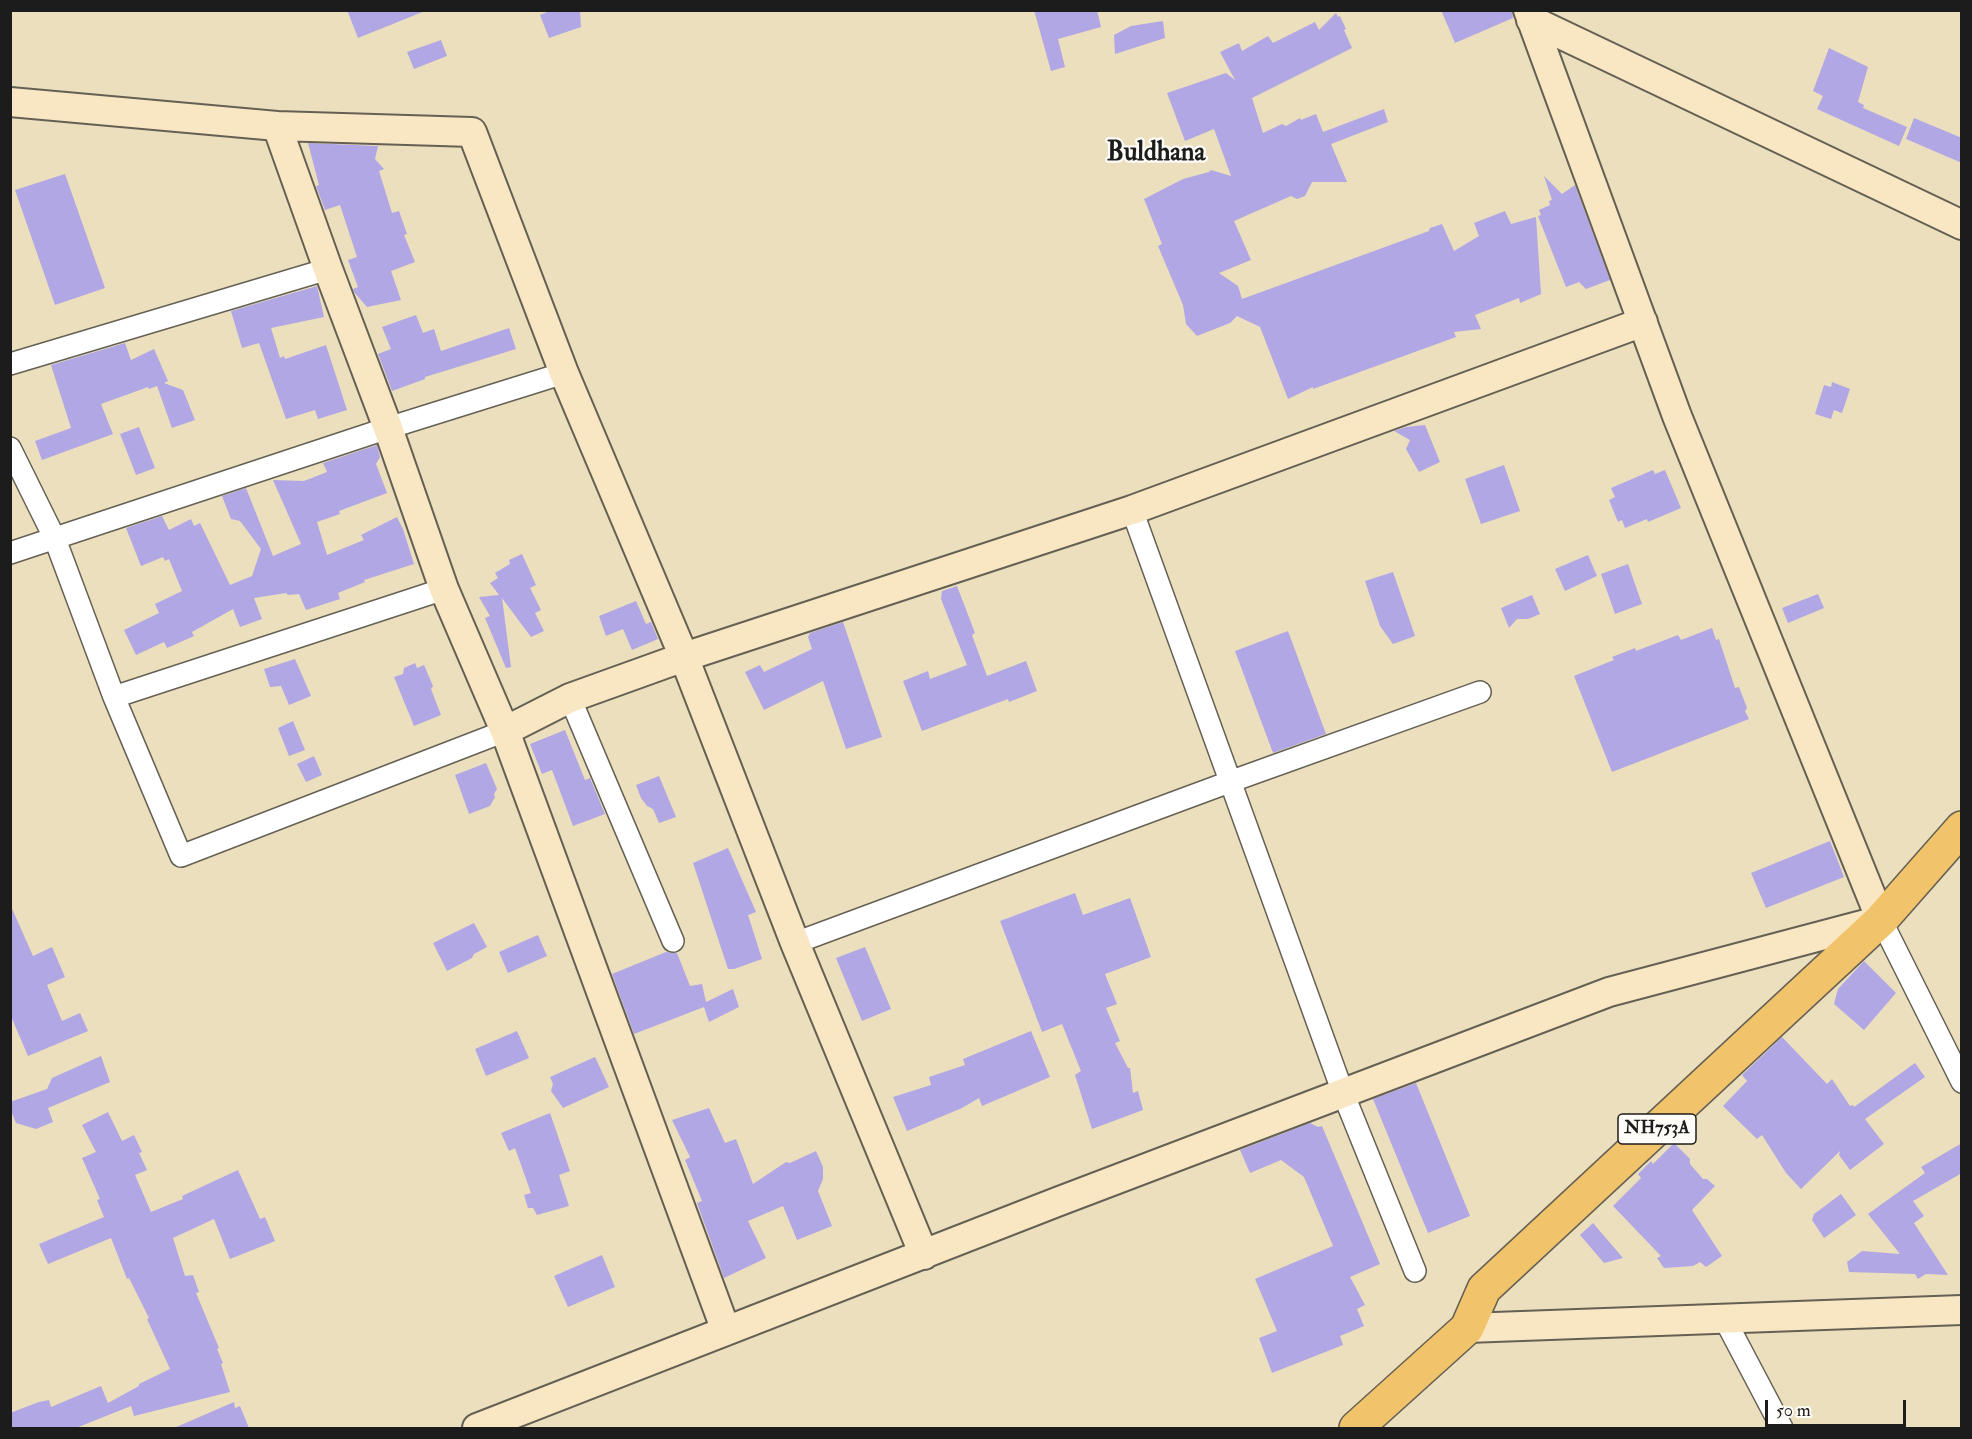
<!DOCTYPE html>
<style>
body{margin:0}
#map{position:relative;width:1972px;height:1439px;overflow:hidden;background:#ecdfbd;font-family:"IM FELL Double Pica",serif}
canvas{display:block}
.frame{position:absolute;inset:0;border:12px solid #1c1c1c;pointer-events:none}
.scale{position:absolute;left:1765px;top:1400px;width:141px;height:27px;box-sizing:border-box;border:3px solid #1c1c1c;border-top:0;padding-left:8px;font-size:18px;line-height:21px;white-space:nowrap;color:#1c1c1c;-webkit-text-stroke:4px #fdfcf7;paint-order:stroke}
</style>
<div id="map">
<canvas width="1972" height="1439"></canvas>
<div class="frame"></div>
<div class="scale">50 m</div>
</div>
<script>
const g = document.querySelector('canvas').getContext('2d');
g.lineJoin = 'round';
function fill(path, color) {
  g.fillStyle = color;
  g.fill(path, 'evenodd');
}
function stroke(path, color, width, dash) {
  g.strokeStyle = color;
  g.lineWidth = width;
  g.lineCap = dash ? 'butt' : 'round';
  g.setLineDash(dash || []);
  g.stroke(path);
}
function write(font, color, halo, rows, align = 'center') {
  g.font = font + ' "IM FELL Double Pica",serif';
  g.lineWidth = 4.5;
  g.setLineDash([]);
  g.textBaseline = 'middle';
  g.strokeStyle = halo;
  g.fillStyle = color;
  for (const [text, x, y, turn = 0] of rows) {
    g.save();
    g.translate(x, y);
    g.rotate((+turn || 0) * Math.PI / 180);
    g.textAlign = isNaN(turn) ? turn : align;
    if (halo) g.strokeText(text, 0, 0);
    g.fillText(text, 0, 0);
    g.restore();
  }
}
fill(new Path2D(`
 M 347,10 L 425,10 L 425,11 L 358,38 Z
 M 552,10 L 580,10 L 581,27 L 549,38 L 540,15 Z
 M 1034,10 L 1097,10 L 1101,27 L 1058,39 L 1065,67 L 1051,71 Z
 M 1441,10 L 1512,10 L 1513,18 L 1455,43 Z
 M 1336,13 L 1338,17 L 1340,16 L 1346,29 L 1344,30 L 1352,48 L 1252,98 L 1263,133 L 1282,124 L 1286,126 L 1300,118 L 1301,120 L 1316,114 L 1323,132 L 1384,109 L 1388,122 L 1331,144 L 1347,182 L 1312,182 L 1305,196 L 1297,199 L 1291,196 L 1234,221 L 1251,260 L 1219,273 L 1238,286 L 1242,299 L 1429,231 L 1430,228 L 1442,224 L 1454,251 L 1479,236 L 1474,223 L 1505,211 L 1511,224 L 1536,217 L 1541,294 L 1520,303 L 1519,298 L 1475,315 L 1481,329 L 1454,332 L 1456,337 L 1313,389 L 1313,387 L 1288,399 L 1260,327 L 1237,316 L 1230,323 L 1197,336 L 1186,324 L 1183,305 L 1158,246 L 1162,244 L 1144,199 L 1183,179 L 1209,172 L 1211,170 L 1231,176 L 1214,129 L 1185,141 L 1167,93 L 1226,73 L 1235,80 L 1220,52 L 1239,43 L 1242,51 L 1268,36 L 1273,43 L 1315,22 L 1319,30 Z
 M 1163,21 L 1165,38 L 1115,54 L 1114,35 L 1131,26 Z
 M 441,40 L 447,56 L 414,69 L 407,52 Z
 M 1829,48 L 1868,67 L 1858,102 L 1864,105 L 1863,108 L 1907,127 L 1899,146 L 1817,109 L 1823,96 L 1813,91 Z
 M 1914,118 L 1962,138 L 1962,163 L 1906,139 Z
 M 308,143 L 378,146 L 375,159 L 384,169 L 379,171 L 392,213 L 399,211 L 407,234 L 404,235 L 415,262 L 391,271 L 401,300 L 367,307 L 354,292 L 353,289 L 358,287 L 348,260 L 357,257 L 340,205 L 325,210 L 316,186 L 319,185 Z
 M 65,174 L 105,288 L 55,305 L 15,190 Z
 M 1544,176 L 1562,194 L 1575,185 L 1610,280 L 1586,289 L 1579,282 L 1566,287 L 1538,216 L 1541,215 L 1539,210 L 1550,205 L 1549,201 L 1552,200 Z
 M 317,286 L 324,317 L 271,328 L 280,358 L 284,356 L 285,359 L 326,345 L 347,410 L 318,419 L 315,410 L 286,419 L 259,343 L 242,348 L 231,311 Z
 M 416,315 L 423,333 L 434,329 L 441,351 L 509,328 L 516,349 L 425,377 L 425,379 L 392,391 L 378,354 L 391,349 L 382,327 Z
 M 125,343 L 131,360 L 154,349 L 168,381 L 164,383 L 183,390 L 195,420 L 172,428 L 157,386 L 149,389 L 148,387 L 101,404 L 113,434 L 42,460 L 35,441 L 71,428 L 51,365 Z
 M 1832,382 L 1850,389 L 1842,413 L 1834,410 L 1831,419 L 1815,414 L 1824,385 L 1831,387 Z
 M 1425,425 L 1440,462 L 1419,472 L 1406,449 L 1410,440 L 1394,431 L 1406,427 Z
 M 139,427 L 155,468 L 136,475 L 120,434 Z
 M 377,445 L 380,457 L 376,464 L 387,493 L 339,511 L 340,514 L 317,522 L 327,555 L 364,540 L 361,535 L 397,517 L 403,529 L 414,564 L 364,580 L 365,582 L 338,593 L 340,599 L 306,610 L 299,594 L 288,595 L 286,593 L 254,598 L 262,619 L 240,627 L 233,609 L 192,632 L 194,636 L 167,648 L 164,642 L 136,655 L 124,630 L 159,613 L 155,604 L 182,591 L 169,559 L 165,561 L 163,557 L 141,566 L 126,528 L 162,516 L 169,530 L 191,519 L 194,526 L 200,523 L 230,585 L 252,576 L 261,549 L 240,521 L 231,519 L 222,496 L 246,488 L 273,556 L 301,544 L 273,480 L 304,481 L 327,472 L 323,463 Z
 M 1504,465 L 1520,511 L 1481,524 L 1465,479 Z
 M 1653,470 L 1655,474 L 1665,470 L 1681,508 L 1648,522 L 1647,519 L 1625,528 L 1622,520 L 1618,522 L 1609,500 L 1615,497 L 1611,488 Z
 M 522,554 L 536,585 L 530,588 L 541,610 L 535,613 L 544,631 L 531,637 L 502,598 L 511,667 L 506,668 L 485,618 L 490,616 L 479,597 L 499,595 L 490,583 L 498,578 L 495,573 L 510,564 L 509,560 Z
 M 1588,555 L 1597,576 L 1565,591 L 1555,569 Z
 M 1628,564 L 1642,604 L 1615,614 L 1601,574 Z
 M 1393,572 L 1415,636 L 1393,644 L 1380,626 L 1365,581 Z
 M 957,586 L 975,633 L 972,635 L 987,676 L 1026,661 L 1037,691 L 1009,702 L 1008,699 L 922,731 L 903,681 L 928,671 L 930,679 L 967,665 L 941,599 L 942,591 Z
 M 1818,594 L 1824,608 L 1788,623 L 1782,608 Z
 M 1532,595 L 1540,614 L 1528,619 L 1517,619 L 1509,628 L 1501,608 Z
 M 636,601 L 646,624 L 651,622 L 658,639 L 632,650 L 623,629 L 606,636 L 599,616 Z
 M 843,622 L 882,737 L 846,749 L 823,681 L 764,710 L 745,672 L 760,665 L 764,672 L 812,649 L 808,637 L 810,633 Z
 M 1712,628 L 1716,640 L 1719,639 L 1735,688 L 1739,687 L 1747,708 L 1745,711 L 1749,719 L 1612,772 L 1574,676 L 1614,660 L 1612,657 L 1635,648 L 1636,651 L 1678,635 L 1681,640 Z
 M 1288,631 L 1326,734 L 1273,753 L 1235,651 Z
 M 295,659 L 311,696 L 289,705 L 281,686 L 270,687 L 264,669 Z
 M 415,663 L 417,668 L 424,665 L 433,686 L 431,689 L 441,715 L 414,726 L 394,677 L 403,674 L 404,668 Z
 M 293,721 L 305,750 L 289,756 L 278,728 Z
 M 565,730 L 585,780 L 590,778 L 605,814 L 573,826 L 552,770 L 542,774 L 530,744 Z
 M 314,756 L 322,775 L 306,782 L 297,764 Z
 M 486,763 L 497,789 L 494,794 L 495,797 L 490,806 L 469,814 L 455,775 Z
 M 659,776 L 676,817 L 659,823 L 653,809 L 647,806 L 641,798 L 636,785 Z
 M 1830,841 L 1844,877 L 1766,908 L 1751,873 Z
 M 728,848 L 756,912 L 748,915 L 762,959 L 734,969 L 728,969 L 693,863 Z
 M 1075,893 L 1083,915 L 1130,898 L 1151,957 L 1105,974 L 1117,1004 L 1106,1008 L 1120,1041 L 1115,1043 L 1128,1068 L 1130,1068 L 1133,1093 L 1138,1091 L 1143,1110 L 1092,1129 L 1075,1075 L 1081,1071 L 1062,1024 L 1042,1032 L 1000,921 Z
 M 10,904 L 33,956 L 52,947 L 65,977 L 47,985 L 62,1021 L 80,1013 L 88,1031 L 28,1056 L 10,1014 Z
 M 474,923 L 487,947 L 474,954 L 472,958 L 447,971 L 433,943 Z
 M 538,935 L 547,956 L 508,973 L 499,952 Z
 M 865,947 L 891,1009 L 862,1021 L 836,958 Z
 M 666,952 L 677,953 L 690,986 L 702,984 L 706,1002 L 733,989 L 739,1007 L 709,1022 L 704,1007 L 634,1034 L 612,974 Z
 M 1864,961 L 1896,993 L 1864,1030 L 1834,1004 L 1838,989 Z
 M 517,1031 L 529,1058 L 486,1076 L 475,1049 Z
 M 1031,1031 L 1050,1077 L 982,1106 L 979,1098 L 962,1108 L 907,1131 L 893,1097 L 931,1085 L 929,1077 L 965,1065 L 963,1059 Z
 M 1782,1037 L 1827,1084 L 1832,1079 L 1850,1106 L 1853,1105 L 1854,1107 L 1915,1063 L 1925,1077 L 1865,1119 L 1884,1144 L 1850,1170 L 1839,1155 L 1840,1151 L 1801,1189 L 1786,1173 L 1762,1135 L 1757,1139 L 1723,1106 L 1747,1081 L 1742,1075 Z
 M 101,1056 L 110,1082 L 48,1108 L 53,1122 L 36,1129 L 16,1123 L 10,1108 L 10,1102 L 47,1089 L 52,1078 Z
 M 595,1057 L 609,1087 L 563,1108 L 551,1091 L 553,1084 L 550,1077 Z
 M 1416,1083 L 1470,1216 L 1428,1233 L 1373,1099 Z
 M 709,1108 L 725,1143 L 736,1139 L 753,1184 L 786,1162 L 790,1163 L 816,1151 L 823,1167 L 823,1179 L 818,1191 L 832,1226 L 797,1240 L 783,1206 L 748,1221 L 766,1258 L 724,1278 L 697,1203 L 702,1201 L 685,1160 L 690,1157 L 672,1120 Z
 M 108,1112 L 122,1141 L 134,1135 L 142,1152 L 139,1153 L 147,1170 L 135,1175 L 151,1212 L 183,1199 L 182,1196 L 238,1170 L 260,1219 L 265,1217 L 275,1241 L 230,1259 L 214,1219 L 173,1238 L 185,1276 L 193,1275 L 199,1292 L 196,1293 L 219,1348 L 217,1349 L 223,1363 L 221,1364 L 230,1392 L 134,1416 L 131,1406 L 76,1428 L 10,1428 L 10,1413 L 39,1402 L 49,1400 L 51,1407 L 101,1386 L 108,1403 L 139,1386 L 139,1384 L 170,1369 L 147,1319 L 149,1318 L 129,1278 L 127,1279 L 111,1238 L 48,1264 L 39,1244 L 104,1217 L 97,1200 L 100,1199 L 82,1158 L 96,1152 L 82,1125 Z
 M 550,1113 L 570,1171 L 559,1175 L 569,1206 L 537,1215 L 533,1208 L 528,1208 L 524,1195 L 531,1193 L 515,1148 L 509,1151 L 501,1133 Z
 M 1310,1123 L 1318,1127 L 1322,1126 L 1380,1264 L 1350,1277 L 1365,1305 L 1357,1309 L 1364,1326 L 1340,1336 L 1343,1345 L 1272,1373 L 1259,1338 L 1277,1331 L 1255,1279 L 1333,1246 L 1304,1177 L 1281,1160 L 1250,1173 L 1240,1150 Z
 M 1674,1143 L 1690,1159 L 1690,1164 L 1703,1179 L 1707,1179 L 1715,1186 L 1692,1210 L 1722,1256 L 1706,1267 L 1700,1262 L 1693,1266 L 1664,1268 L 1657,1258 L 1661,1256 L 1613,1206 L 1641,1178 L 1638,1174 L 1651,1161 L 1653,1164 Z
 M 1962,1143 L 1962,1173 L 1913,1201 L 1924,1216 L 1914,1223 L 1948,1275 L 1926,1274 L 1918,1279 L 1915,1274 L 1849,1272 L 1847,1262 L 1862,1251 L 1900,1254 L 1868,1214 L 1925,1173 L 1921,1167 Z
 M 1841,1194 L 1856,1215 L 1824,1238 L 1812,1220 L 1814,1214 Z
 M 1593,1223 L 1623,1258 L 1604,1263 L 1580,1235 Z
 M 602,1255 L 615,1287 L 568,1307 L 554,1276 Z
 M 234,1402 L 235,1408 L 240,1406 L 249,1428 L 174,1428 Z`), '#b1a7e4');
const street = new Path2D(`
 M 10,364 L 328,269
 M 10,448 L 55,539 L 114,697
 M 1132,510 L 1343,1093 L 1415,1271
 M 10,553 L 388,428 L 564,373
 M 444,589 L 114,697 L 181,856 L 505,731
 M 570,698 L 673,941
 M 1881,920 L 1962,1082
 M 795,943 L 1232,781 L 1480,692
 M 1724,1318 L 1782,1428`);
const secondary = new Path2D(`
 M 1531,20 L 1962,225
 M 10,102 L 277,126 L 328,269 L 388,428 L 444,589 L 505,731 L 726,1331
 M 277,126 L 472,132 L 564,373 L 684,657 L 795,943 L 924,1255
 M 505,731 L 570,698 L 684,657 L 1132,510 L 1643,322
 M 1467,1328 L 1962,1310
 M 477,1428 L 1057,1202 L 1609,992 L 1881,920 L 1677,416 L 1528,10`);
const highway = new Path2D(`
 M 1356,1428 L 1467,1328 L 1484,1289 L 1881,920 L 1962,828`);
stroke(street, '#656054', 24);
stroke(secondary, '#656054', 32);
stroke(highway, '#656054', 36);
stroke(street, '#fff', 21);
stroke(secondary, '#f9e7c3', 28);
stroke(highway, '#f1c36a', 33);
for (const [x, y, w] of [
 [1657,1129,78]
]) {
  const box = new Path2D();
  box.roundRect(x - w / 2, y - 15, w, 30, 4.5);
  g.fillStyle = '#fdfcf7';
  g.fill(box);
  stroke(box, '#1c1c1c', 1.5);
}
write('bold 18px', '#1c1c1c', null, [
 ["NH753A",1657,1129]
]);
write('bold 26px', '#1c1c1c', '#fdfcf7', [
 ["Buldhana",1156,154]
]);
</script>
